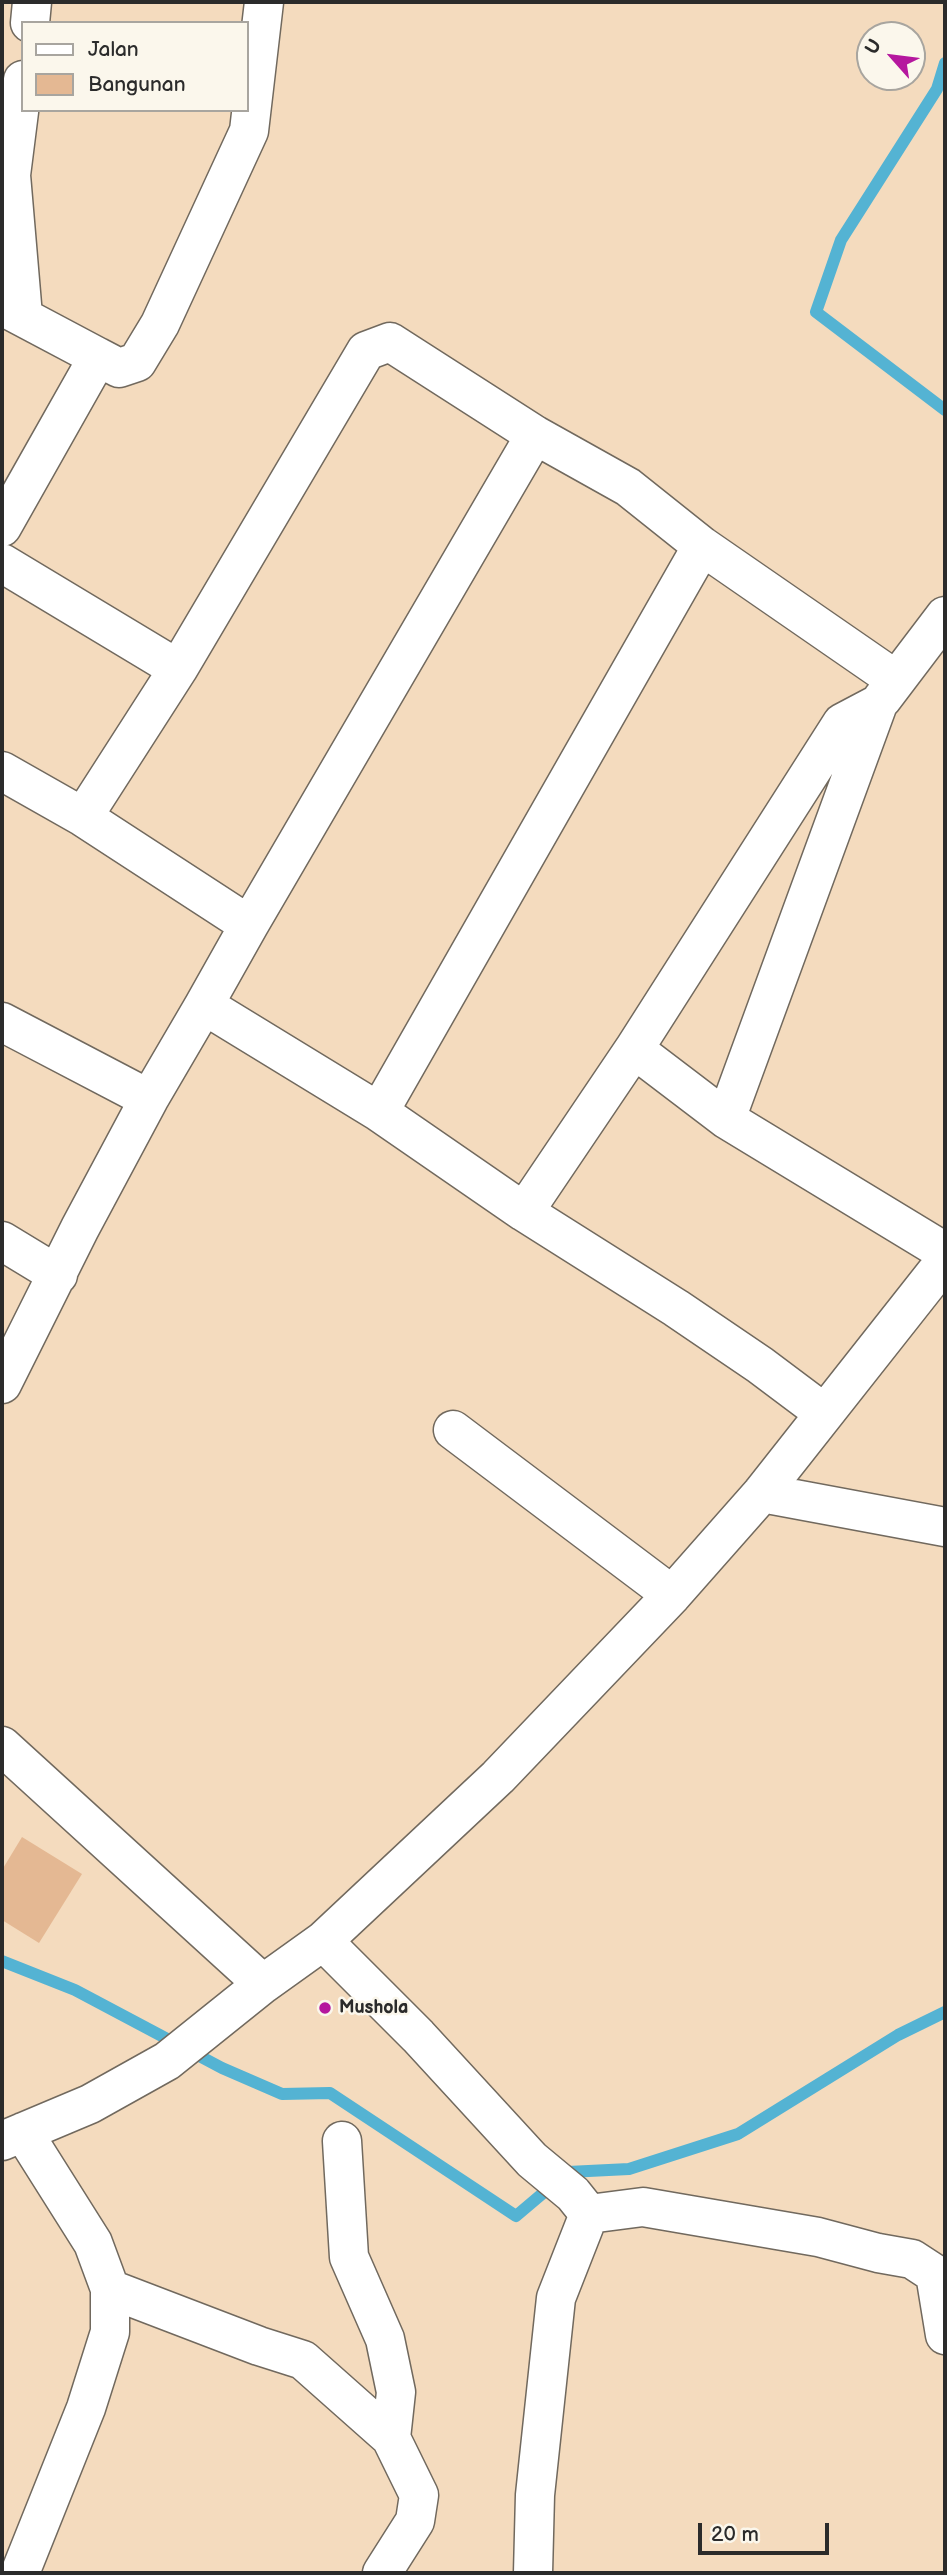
<!DOCTYPE html>
<style>
body{margin:0}
#map{position:relative;width:947px;height:2575px;overflow:hidden;background:#f4dbbe;font-family:"Balsamiq Sans",sans-serif}
canvas{display:block}
.frame{position:absolute;inset:0;border:4px solid #2b2b2b;pointer-events:none}
.legend{position:absolute;left:21px;top:21px;width:228px;height:91px;box-sizing:border-box;background:#fbf7ec;border:2px solid #a8a59f;margin:0;padding:9px 12px;list-style:none;font-size:21px;color:#2b2b2b}
.legend li{display:flex;align-items:center;gap:14px;height:35px}
.legend b{width:35px;border:2px solid #a8a59f}
.north{position:absolute;left:856px;top:21px;width:70px;height:70px;box-sizing:border-box;background:#fbf7ec;border:2px solid #a8a59f;border-radius:50%;rotate:298deg;font-size:19px;font-weight:700;line-height:28px;text-align:center;color:#2b2b2b}
.north::after{content:'';display:block;margin:auto;width:24px;height:32px;background:#b5179e;clip-path:polygon(50% 0,100% 100%,50% 72%,0 100%)}
.scale{position:absolute;left:698px;top:2523px;width:131px;height:32px;box-sizing:border-box;border:4px solid #2b2b2b;border-top:0;padding-left:9px;font-size:21px;line-height:24px;white-space:nowrap;color:#2b2b2b;-webkit-text-stroke:5px #fbf7ec;paint-order:stroke}
</style>
<div id="map">
<canvas width="947" height="2575"></canvas>
<div class="frame"></div>
<ul class="legend">
<li><b style="height:9px;background:#fff"></b>Jalan</li>
<li><b style="height:19px;background:#e4b893"></b>Bangunan</li>
</ul>
<div class="north">U</div>
<div class="scale">20 m</div>
</div>
<script>
const g = document.querySelector('canvas').getContext('2d');
g.lineJoin = 'round';
function stroke(path, color, width, dash) {
  g.strokeStyle = color;
  g.lineWidth = width;
  g.lineCap = dash ? 'butt' : 'round';
  g.setLineDash(dash || []);
  g.stroke(path);
}
function fill(path, color) {
  g.fillStyle = color;
  g.fill(path, 'evenodd');
}
function write(font, color, halo, rows, align = 'center') {
  g.font = font + ' "Balsamiq Sans",sans-serif';
  g.lineWidth = 5;
  g.setLineDash([]);
  g.textBaseline = 'middle';
  g.strokeStyle = halo;
  g.fillStyle = color;
  for (const [text, x, y, turn = 0] of rows) {
    g.save();
    g.translate(x, y);
    g.rotate((+turn || 0) * Math.PI / 180);
    g.textAlign = isNaN(turn) ? turn : align;
    if (halo) g.strokeText(text, 0, 0);
    g.fillText(text, 0, 0);
    g.restore();
  }
}
stroke(new Path2D(`
 M 945,63 L 937,89 L 841,240 L 816,312 L 945,410
 M 2,1961 L 75,1990 L 222,2068 L 282,2094 L 330,2093 L 516,2216 L 568,2172 L 629,2169 L 738,2134 L 898,2035 L 945,2012`), '#54b3d3', 12);
fill(new Path2D(`
 M 22,1837 L 82,1874 L 39,1943 L 2,1920 L 2,1870 Z`), '#e4b893');
const minor = new Path2D(`
 M 30,23 L 32,2
 M 23,80 L 11,175 L 23,316
 M 2,306 L 98,357 L 2,527
 M 98,357 L 119,368 L 137,362 L 160,324 L 249,131 L 264,2
 M 2,563 L 178,669
 M 882,699 L 945,616
 M 2,771 L 83,817 L 249,925 L 204,1005
 M 83,817 L 178,669 L 366,351 L 390,342 L 535,435 L 628,487 L 702,546 L 896,680
 M 249,925 L 535,435
 M 2,1022 L 149,1099 L 204,1005 L 379,1112 L 524,1212 L 676,1308 L 760,1365 L 824,1413
 M 634,1049 L 842,723 L 878,704 L 726,1119
 M 379,1112 L 702,546
 M 524,1212 L 634,1049 L 726,1119 L 945,1252
 M 2,1241 L 58,1275
 M 2,1384 L 80,1228 L 149,1099
 M 453,1430 L 672,1595
 M 762,1493 L 945,1527
 M 2,1746 L 263,1984
 M 323,1941 L 418,2036 L 532,2160 L 573,2194 L 589,2214
 M 2,2141 L 90,2104 L 167,2061 L 263,1984 L 323,1941 L 498,1777 L 672,1595 L 762,1493 L 945,1261
 M 342,2141 L 349,2257 L 385,2339 L 396,2392 L 391,2438 L 419,2495 L 415,2521 L 382,2573
 M 589,2214 L 643,2207 L 818,2237 L 878,2253 L 912,2259 L 935,2274 L 945,2335
 M 110,2289 L 259,2346 L 303,2360 L 391,2438
 M 20,2573 L 86,2408 L 110,2332 L 110,2289 L 93,2243 L 23,2132
 M 533,2573 L 535,2495 L 556,2298 L 589,2214`);
stroke(minor, '#71695e', 41);
stroke(minor, '#fff', 38);
for (const [x, y, r, color] of [
 [325,2008,7,"#b5179e"]
]) {
  const dot = new Path2D();
  dot.arc(x, y, r, 0, 2 * Math.PI);
  g.fillStyle = color;
  g.fill(dot);
  stroke(dot, '#fbf7ec', 2.5);
}
write('bold 18px', '#2b2b2b', '#fbf7ec', [
 ["Mushola",339,2008]
], 'left');
</script>
